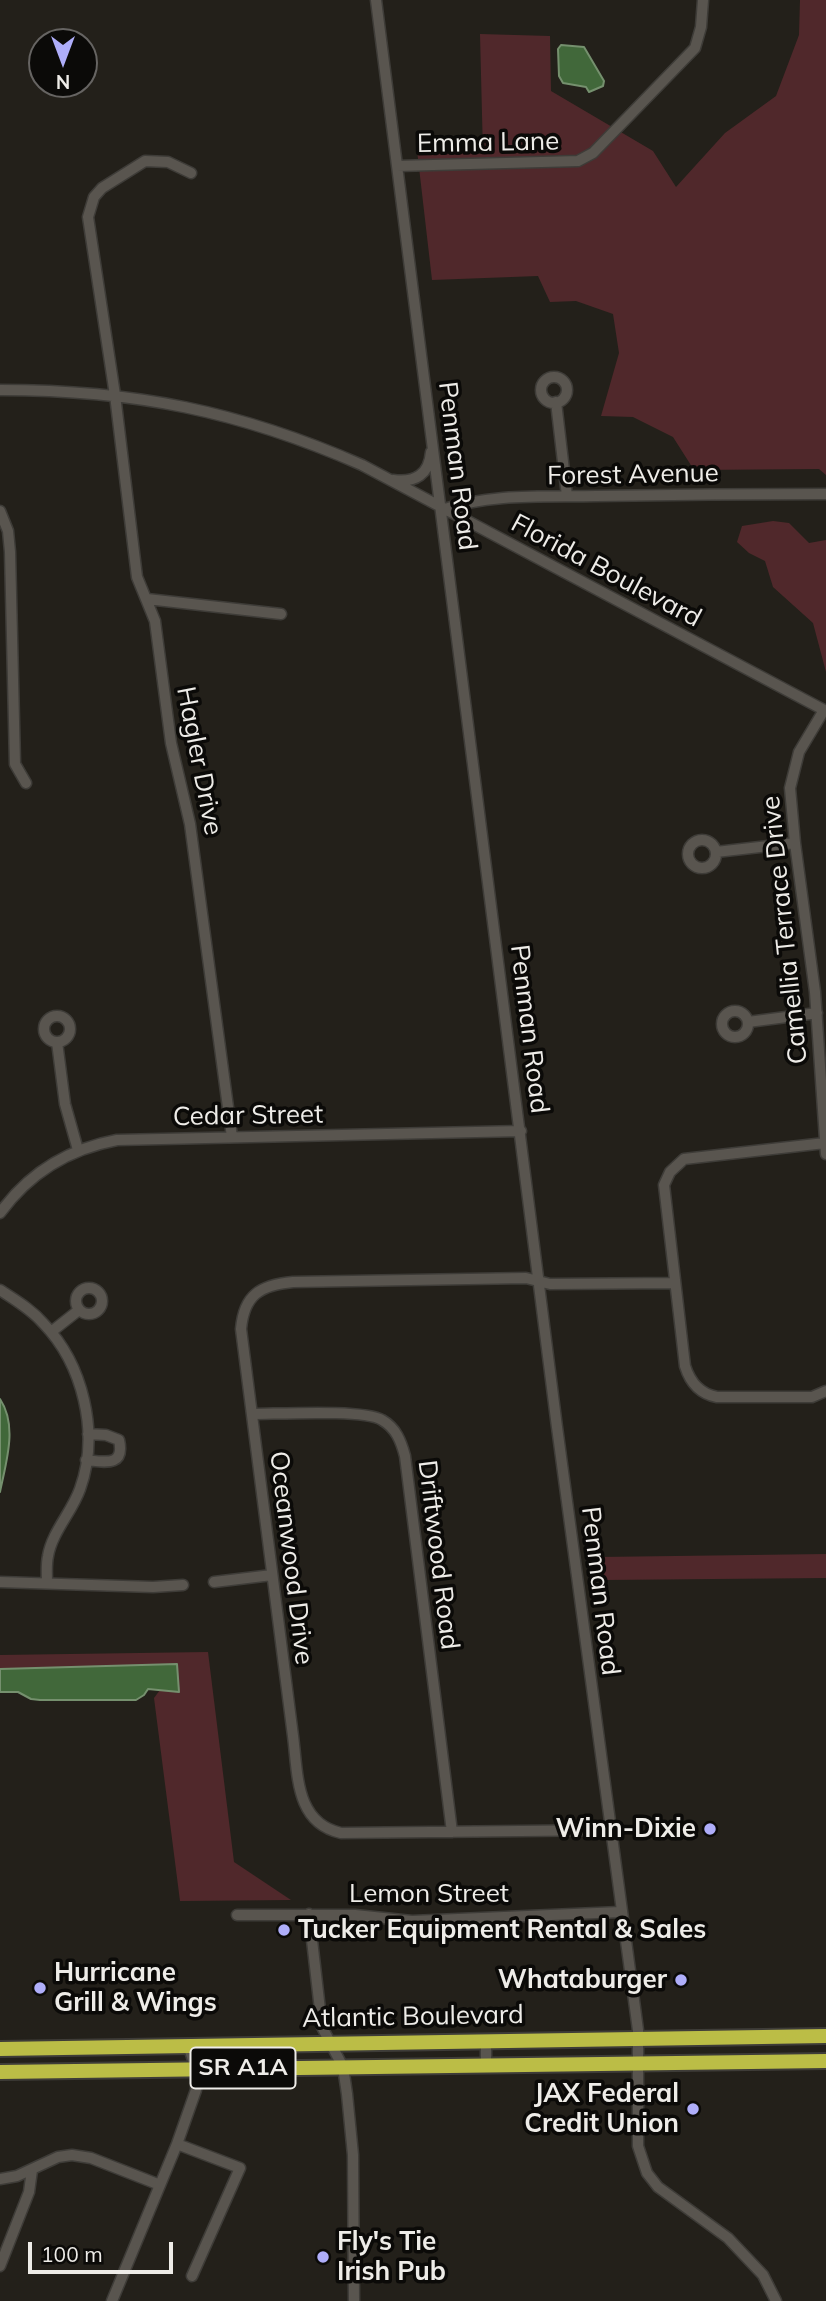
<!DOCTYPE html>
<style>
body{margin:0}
#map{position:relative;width:826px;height:2301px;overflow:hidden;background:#23201a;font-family:Mulish,sans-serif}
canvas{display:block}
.north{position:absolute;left:28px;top:28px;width:70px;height:70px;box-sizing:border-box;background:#0b0a08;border:2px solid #666462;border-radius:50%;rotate:180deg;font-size:19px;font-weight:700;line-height:28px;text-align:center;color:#eeece8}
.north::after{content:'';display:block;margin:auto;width:24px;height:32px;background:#afaefa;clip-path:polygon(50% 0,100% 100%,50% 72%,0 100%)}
.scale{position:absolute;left:28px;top:2242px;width:145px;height:32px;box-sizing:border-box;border:4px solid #eeece8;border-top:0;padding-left:9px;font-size:21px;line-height:24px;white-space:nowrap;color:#eeece8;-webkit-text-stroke:5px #0b0a08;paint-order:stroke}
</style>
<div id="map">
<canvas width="826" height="2301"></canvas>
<div class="north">N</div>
<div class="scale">100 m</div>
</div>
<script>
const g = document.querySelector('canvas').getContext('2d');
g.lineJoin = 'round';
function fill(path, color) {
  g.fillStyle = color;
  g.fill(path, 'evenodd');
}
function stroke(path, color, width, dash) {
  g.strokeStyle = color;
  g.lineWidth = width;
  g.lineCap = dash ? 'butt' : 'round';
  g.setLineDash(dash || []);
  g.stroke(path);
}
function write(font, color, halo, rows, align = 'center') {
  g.font = font + ' Mulish,sans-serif';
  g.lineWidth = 7;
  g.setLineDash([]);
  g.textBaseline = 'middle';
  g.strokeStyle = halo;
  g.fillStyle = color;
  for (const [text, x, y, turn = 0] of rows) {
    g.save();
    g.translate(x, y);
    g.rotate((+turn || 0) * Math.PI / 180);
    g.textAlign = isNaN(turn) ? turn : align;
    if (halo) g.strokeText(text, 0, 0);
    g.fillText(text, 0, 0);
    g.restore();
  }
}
fill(new Path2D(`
 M 800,0 L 826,0 L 826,475 L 819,469 L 694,470 L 673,437 L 633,417 L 601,416 L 619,353 L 613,314 L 576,301 L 550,302 L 538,276 L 432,280 L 417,150 L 483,154 L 480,34 L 550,36 L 551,91 L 653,151 L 676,187 L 725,133 L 776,96 L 799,35 Z
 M 773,521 L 789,523 L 809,543 L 826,540 L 826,672 L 813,623 L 773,587 L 765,561 L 749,553 L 737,542 L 742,526 Z
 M 826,1554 L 826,1578 L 604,1580 L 599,1557 Z
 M 208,1652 L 234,1862 L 291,1900 L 180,1901 L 154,1698 L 160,1690 L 179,1692 L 177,1664 L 0,1669 L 0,1655 Z`), '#50282b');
const water = new Path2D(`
 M 561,45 L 584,47 L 604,81 L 603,86 L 589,92 L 586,87 L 563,83 L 559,76 L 558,49 Z
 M 0,1399 C 18,1426 6,1462 0,1492 Z
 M 177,1664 L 179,1692 L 148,1689 L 144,1695 L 136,1700 L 40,1700 L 31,1699 L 18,1692 L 0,1692 L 0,1669 Z`);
fill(water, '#41683a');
stroke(water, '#75906e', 2);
const minor = new Path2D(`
 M 376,0 L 557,1427 L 638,2030 L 638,2146 L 647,2173 L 658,2187 L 728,2238 L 763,2275 L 776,2301
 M 397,166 L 578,161 L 593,153 L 695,48 L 701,27 L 703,0
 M 191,173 L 168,162 L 145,161 L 102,188 L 94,197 L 88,217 L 115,395 L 137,577 L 155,621 L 171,743 L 190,824 L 232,1137
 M541 390a13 13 0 1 1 26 0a13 13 0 1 1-26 0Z
 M 0,390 C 134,390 239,411 362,465 L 826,711
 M 556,402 L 567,496
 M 393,480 C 416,483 429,474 431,452
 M 442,510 C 490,493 546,497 596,496 C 673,495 749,494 826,494
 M 0,511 L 8,531 L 10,552 L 15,764 L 26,783
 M 147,599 L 281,614
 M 824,710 L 799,752 L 790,788 L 795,843 L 815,992 L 826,1154
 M688 854a14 14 0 1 1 28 0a14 14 0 1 1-28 0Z
 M 716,852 L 795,843
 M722 1024a13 13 0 1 1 26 0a13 13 0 1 1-26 0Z
 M44 1029a13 13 0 1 1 26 0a13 13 0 1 1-26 0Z
 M 748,1022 L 817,1013
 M 57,1042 L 65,1104 L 78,1150
 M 825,1143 L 684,1159 L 670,1172 L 664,1185 L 685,1366 C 690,1382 700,1394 717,1397 L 812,1397 L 826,1391
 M 0,1213 C 29,1173 68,1149 117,1140 L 521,1131
 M76 1301a13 13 0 1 1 26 0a13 13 0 1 1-26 0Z
 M 0,1290 C 15,1300 31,1309 43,1323 C 83,1364 100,1433 80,1489 C 72,1512 52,1532 48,1556 C 46,1565 47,1575 47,1583
 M 51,1332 L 79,1310
 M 252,1414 C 278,1414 364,1409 382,1420 C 396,1428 401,1441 405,1456 L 452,1832
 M 86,1460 C 105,1462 125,1467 119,1440 L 106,1435 L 88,1434
 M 0,1582 L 153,1587 L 183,1585
 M 214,1582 L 272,1575
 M 610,1830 L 341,1833 C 295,1823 298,1774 293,1736 L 241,1329 C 244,1295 260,1285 293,1282 L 526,1278 L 550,1284 L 675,1283
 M 309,1914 L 322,2027 L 343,2067 L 347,2094 L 353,2155 L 354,2301
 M 237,1915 L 355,1915 L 412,1921 L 620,1912
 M 486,2041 L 486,2065
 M 177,2144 L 240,2168 L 192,2276
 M 0,2179 L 17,2176 L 58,2157 L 72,2155 L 91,2158 L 160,2185
 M 0,2266 L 29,2192 L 32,2170
 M 112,2301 L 177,2144 L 196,2090 L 196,2069 L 188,2045`);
const highway = new Path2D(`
 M 0,2049 L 826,2036
 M 0,2072 L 826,2061`);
stroke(minor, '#3e3c38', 13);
stroke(highway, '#3e3c38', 18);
stroke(minor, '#59554f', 10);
stroke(highway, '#bbbd46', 14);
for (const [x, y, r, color] of [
 [710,1829,7,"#afaefa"],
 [284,1930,7,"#afaefa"],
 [681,1980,7,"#afaefa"],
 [40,1988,7,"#afaefa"],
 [693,2109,7,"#afaefa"],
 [323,2257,7,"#afaefa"]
]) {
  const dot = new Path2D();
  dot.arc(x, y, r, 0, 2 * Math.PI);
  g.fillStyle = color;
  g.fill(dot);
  stroke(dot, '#0b0a08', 2.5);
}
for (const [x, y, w] of [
 [243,2068,105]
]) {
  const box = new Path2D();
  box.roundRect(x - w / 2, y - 20.5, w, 41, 5);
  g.fillStyle = '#0b0a08';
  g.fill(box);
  stroke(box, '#eeece8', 2);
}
write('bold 24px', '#eeece8', null, [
 ["SR A1A",243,2068]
]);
write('26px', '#eeece8', '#0b0a08', [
 ["Emma Lane",488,143,-1],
 ["Penman Road",457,466,83],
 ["Forest Avenue",633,475,-1],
 ["Florida Boulevard",606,571,28],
 ["Hagler Drive",199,761,79],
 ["Camellia Terrace Drive",785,930,-96],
 ["Penman Road",529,1029,83],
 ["Cedar Street",248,1116,-1],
 ["Driftwood Road",438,1555,83],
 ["Oceanwood Drive",291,1558,83],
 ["Penman Road",600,1591,83],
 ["Lemon Street",429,1894],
 ["Atlantic Boulevard",413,2017,-1]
]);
write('bold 26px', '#eeece8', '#0b0a08', [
 ["Winn-Dixie",696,1829],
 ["Tucker Equipment Rental & Sales",298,1930,"left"],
 ["Hurricane",54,1973,"left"],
 ["Grill & Wings",54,2003,"left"],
 ["Whataburger",667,1980],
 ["JAX Federal",679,2094],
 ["Credit Union",679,2124],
 ["Fly's Tie",337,2242,"left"],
 ["Irish Pub",337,2272,"left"]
], 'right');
</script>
